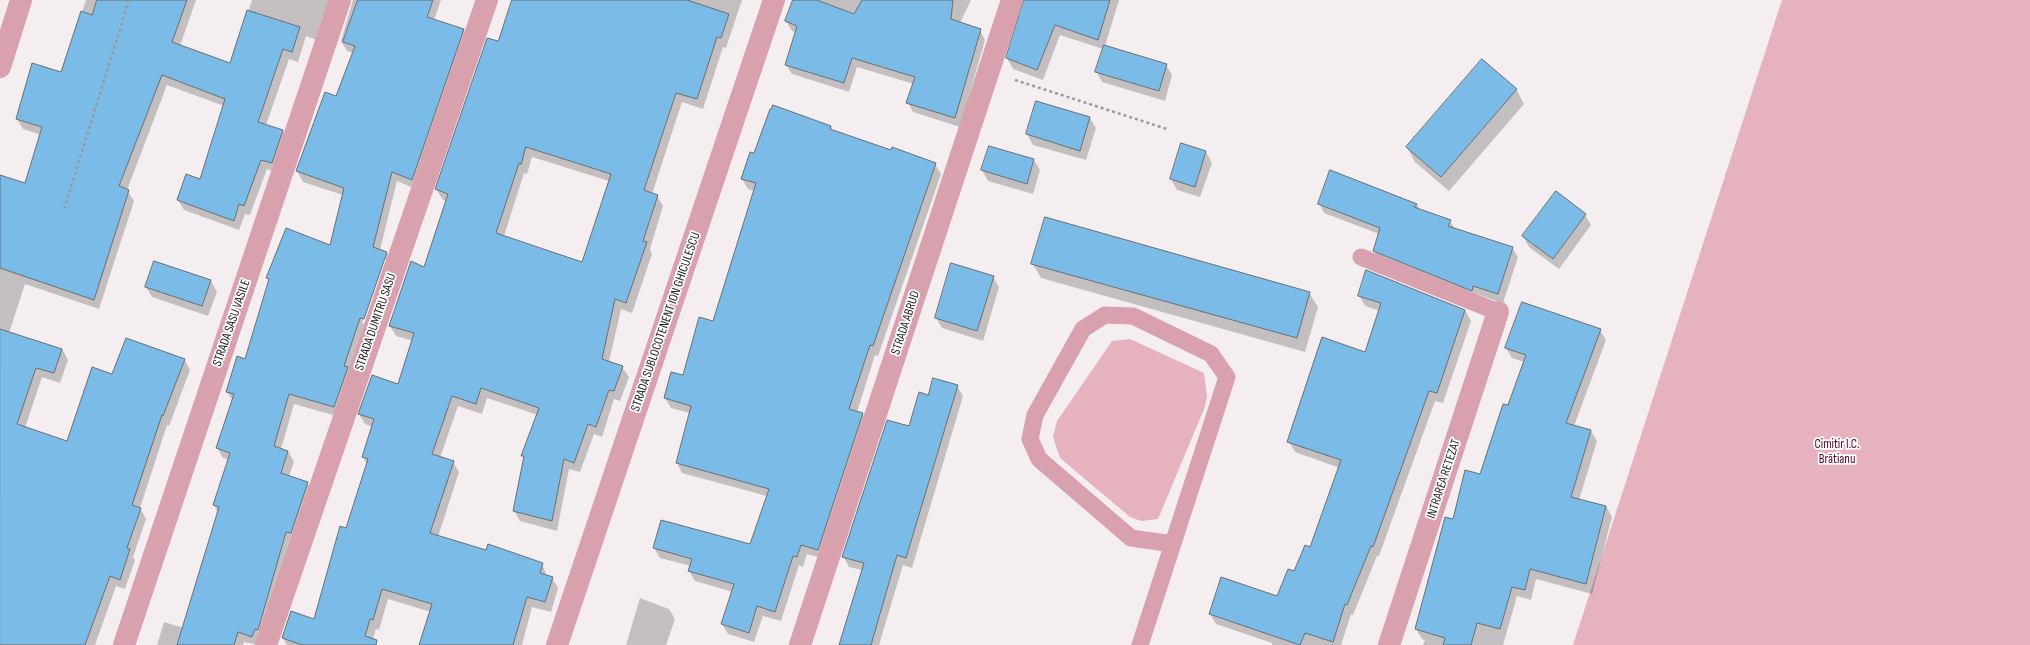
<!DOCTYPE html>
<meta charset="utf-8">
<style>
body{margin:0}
canvas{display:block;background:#f4eef0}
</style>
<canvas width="2030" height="645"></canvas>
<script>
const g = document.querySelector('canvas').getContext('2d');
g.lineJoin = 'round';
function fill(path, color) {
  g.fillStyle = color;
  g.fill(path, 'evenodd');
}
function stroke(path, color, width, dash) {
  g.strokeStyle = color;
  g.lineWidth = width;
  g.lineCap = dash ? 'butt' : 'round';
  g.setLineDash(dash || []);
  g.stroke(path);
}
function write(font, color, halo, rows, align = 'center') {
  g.font = font + ' "Sofia Sans Condensed",sans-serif';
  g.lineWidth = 3.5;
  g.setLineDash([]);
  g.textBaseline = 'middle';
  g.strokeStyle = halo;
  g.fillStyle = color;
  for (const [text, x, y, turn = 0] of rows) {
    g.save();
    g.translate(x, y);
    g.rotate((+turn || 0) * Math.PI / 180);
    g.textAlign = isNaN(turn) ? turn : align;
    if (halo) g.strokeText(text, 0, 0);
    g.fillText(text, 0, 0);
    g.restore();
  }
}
fill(new Path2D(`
 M 1782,0 L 2030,0 L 2030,645 L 1573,645 Z
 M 1130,339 L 1204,373 L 1207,397 L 1204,409 L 1158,519 L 1141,521 L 1130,517 L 1060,458 L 1053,437 L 1057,421 L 1112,341 Z`), '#e5b2be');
fill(new Path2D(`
 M 86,0 L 196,0 L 180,46 L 231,64 L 252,0 L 339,0 L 322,42 L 306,36 L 298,62 L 289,59 L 266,125 L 283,130 L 289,141 L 278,173 L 267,169 L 250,215 L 245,214 L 239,230 L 184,210 L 178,200 L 200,180 L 224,106 L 167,85 L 127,190 L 134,201 L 99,309 L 25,284 L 9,333 L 62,349 L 68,360 L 60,383 L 42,377 L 25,428 L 68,442 L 113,375 L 184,359 L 190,370 L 169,426 L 167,425 L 140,508 L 146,519 L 133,557 L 135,560 L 125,589 L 116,586 L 95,645 L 0,645 L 0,178 L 25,184 L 41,135 L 23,129 L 17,119 L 62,73 Z
 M 353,0 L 441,0 L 434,20 L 463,30 L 469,40 L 418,190 L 397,181 L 380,250 L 387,253 L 393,263 L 340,417 L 294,404 L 281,449 L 288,451 L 294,462 L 289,476 L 307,482 L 313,493 L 258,645 L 244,642 L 243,645 L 157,645 L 164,622 L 184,628 L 218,513 L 214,505 L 229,460 L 223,458 L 217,448 L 233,401 L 227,392 L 245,360 L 270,281 L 268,278 L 330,246 L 343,195 L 303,182 L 297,171 L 326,93 L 337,97 L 353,53 L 347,51 L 341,41 ZM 384,259 L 386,259 L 364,324 L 362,323 Z
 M 513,0 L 742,0 L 726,48 L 723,47 L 703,109 L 682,102 L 652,194 L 657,196 L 663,206 L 650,249 L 652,254 L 632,313 L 621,309 L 609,362 L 622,367 L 629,377 L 620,401 L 614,399 L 602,437 L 594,434 L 580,472 L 569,469 L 557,531 L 520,521 L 514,511 L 524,458 L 522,455 L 538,415 L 487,398 L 482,414 L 458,406 L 440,458 L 453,462 L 459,472 L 438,537 L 487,552 L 542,564 L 547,576 L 552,578 L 558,588 L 551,612 L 532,607 L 522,645 L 420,645 L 431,612 L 388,599 L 379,630 L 376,629 L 371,645 L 287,645 L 283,638 L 315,620 L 347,529 L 367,465 L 363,457 L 373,427 L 365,424 L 359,414 L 398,385 L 413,341 L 396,336 L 390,326 L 424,268 L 447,201 L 443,200 L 436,189 L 499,43 ZM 532,157 L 609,181 L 583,263 L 504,236 L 524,173 L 527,174 ZM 539,570 L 541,570 L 539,578 Z
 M 795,0 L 971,0 L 960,23 L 980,30 L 985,40 L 960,127 L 913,112 L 908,103 L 914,84 L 857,67 L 849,92 L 792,74 L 786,65 L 796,32 L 792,31 L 786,21 Z
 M 1027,0 L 1119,0 L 1105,46 L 1166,65 L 1172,75 L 1165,101 L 1102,82 L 1097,72 L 1103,49 L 1060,35 L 1043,80 L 1013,69 L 1007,58 Z
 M 1516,89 L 1524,104 L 1449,191 L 1415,162 L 1407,147 Z
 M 1090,118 L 1096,128 L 1086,160 L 1033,145 L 1027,134 Z
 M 830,126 L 833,131 L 935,164 L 941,174 L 878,356 L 875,355 L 857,412 L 863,414 L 868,424 L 824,559 L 807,554 L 803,567 L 799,565 L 781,621 L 763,616 L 754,642 L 728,634 L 722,624 L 733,592 L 695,581 L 689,571 L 691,566 L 660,558 L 654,548 L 751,545 L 767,496 L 682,473 L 677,463 L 690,413 L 671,408 L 665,398 L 683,377 L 714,322 L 754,191 L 748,189 L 742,179 L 755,155 Z
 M 1206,152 L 1212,163 L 1200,197 L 1177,190 L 1171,179 Z
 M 1034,160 L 1040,170 L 1033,194 L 988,181 L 982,170 Z
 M 1331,172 L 1417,204 L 1420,210 L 1450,221 L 1455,229 L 1512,248 L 1518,257 L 1503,303 L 1379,261 L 1374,251 L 1379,234 L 1324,213 L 1319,203 Z
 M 1556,193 L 1585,215 L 1591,225 L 1559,269 L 1529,247 L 1523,236 Z
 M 155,262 L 211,281 L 217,292 L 208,316 L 152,297 L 146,287 Z
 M 1033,264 L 1309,293 L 1318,307 L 1305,352 L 1041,278 Z
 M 993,277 L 999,287 L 983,341 L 942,328 L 936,318 Z
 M 1359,295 L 1465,310 L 1471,321 L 1443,403 L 1435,401 L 1379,556 L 1377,556 L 1353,615 L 1351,614 L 1341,645 L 1272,645 L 1272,643 L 1216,624 L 1210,614 L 1278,598 L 1311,549 L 1340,468 L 1295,452 L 1289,442 L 1366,353 L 1380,311 L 1365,306 Z
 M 1600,330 L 1606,340 L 1574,426 L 1591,431 L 1597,441 L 1579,500 L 1606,506 L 1612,517 L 1592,594 L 1536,579 L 1531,600 L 1517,596 L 1503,645 L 1423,645 L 1425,640 L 1422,639 L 1416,629 L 1454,520 L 1481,475 L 1524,362 L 1512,358 L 1506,348 Z
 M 957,386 L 963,396 L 912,568 L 903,565 L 879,645 L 841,645 L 862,570 L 849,567 L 843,556 L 909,428 L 928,396 Z
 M 640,598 L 669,609 L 675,619 L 666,645 L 626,645 Z`), '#0003');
const building = new Path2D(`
 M 97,0 L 187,0 L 172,42 L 230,63 L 247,10 L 300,27 L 292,52 L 283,49 L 258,122 L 283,130 L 272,163 L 261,160 L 244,206 L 239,204 L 234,221 L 177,200 L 186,174 L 200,179 L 225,99 L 162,75 L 119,186 L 129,190 L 94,300 L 0,268 L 0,175 L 25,183 L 42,127 L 16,119 L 32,63 L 61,72 L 81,11 L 92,15 Z
 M 358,0 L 433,0 L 427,17 L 464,29 L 412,180 L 392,172 L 373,247 L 387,252 L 364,319 L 360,318 L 344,366 L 348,367 L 334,407 L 289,394 L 274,446 L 288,451 L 281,473 L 308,482 L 291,533 L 286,532 L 258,630 L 255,629 L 252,637 L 238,632 L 234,645 L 177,645 L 219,507 L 213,505 L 230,453 L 216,448 L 234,394 L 226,392 L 237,356 L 245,359 L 269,279 L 266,278 L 286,228 L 330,245 L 344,188 L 296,171 L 325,92 L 336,96 L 355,46 L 343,42 Z
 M 512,0 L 687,0 L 729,14 L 721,38 L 717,37 L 697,99 L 676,93 L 644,190 L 658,195 L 643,241 L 647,242 L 626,303 L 615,299 L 602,359 L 623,366 L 614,391 L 609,390 L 596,427 L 588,424 L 574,463 L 564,459 L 552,521 L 513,511 L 524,456 L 521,456 L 539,408 L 481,388 L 476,404 L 452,396 L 432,454 L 454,461 L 430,533 L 486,550 L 488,544 L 543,563 L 540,573 L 553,577 L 545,602 L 527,597 L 513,645 L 419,645 L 432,604 L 382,589 L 373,620 L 370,619 L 365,636 L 377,640 L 376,645 L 302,645 L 282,638 L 291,611 L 314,619 L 340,526 L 346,528 L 368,459 L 362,457 L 374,419 L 358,414 L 372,375 L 398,384 L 414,333 L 389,326 L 411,261 L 424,267 L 448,194 L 435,189 L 487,38 L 498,41 ZM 526,147 L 611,174 L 582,262 L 496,233 L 519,163 L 521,164 Z
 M 793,0 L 817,0 L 854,14 L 862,0 L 953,0 L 951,19 L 981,29 L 955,118 L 906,103 L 915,77 L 852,58 L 844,83 L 785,65 L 797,26 L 785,21 Z
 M 1024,0 L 1110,0 L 1098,40 L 1055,25 L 1037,70 L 1006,58 Z
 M 1104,45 L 1167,64 L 1159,91 L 1095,72 Z
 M 1482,59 L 1517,89 L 1441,177 L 1406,147 Z
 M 1036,101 L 1090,117 L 1080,151 L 1026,134 Z
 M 773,105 L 831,126 L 830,129 L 891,150 L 892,147 L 936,163 L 873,346 L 870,345 L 849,409 L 863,413 L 818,550 L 801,545 L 797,557 L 793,556 L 775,612 L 757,606 L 749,633 L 721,624 L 734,584 L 688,571 L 692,559 L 653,548 L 661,520 L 750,544 L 769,489 L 676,463 L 691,406 L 664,398 L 671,372 L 683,375 L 699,317 L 713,321 L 756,183 L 741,179 L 750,152 L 754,153 L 770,109 L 771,109 Z
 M 1181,143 L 1206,151 L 1195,187 L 1170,179 Z
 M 989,146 L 1034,159 L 1027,184 L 981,170 Z
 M 1330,170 L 1417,204 L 1414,207 L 1451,220 L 1448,226 L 1513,247 L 1498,294 L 1473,286 L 1472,291 L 1373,251 L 1380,228 L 1318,204 Z
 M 1556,191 L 1586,214 L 1553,259 L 1522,236 Z
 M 1045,217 L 1310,292 L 1297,338 L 1031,264 Z
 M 154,261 L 211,280 L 202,306 L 145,287 Z
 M 951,263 L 994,276 L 977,331 L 935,318 Z
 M 1366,270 L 1465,310 L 1437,393 L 1429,391 L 1373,547 L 1371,546 L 1347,605 L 1345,604 L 1333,642 L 1305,633 L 1300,645 L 1209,614 L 1221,577 L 1277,596 L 1288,569 L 1294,571 L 1305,545 L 1310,547 L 1341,460 L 1287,442 L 1322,337 L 1365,352 L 1381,303 L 1358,296 Z
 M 1522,302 L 1601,329 L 1566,423 L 1591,430 L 1571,497 L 1606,506 L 1586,584 L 1530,569 L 1525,590 L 1512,587 L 1500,629 L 1477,623 L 1471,645 L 1443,645 L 1445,638 L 1415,629 L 1445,517 L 1453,519 L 1465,470 L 1480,474 L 1503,404 L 1508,405 L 1526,355 L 1505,348 Z
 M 0,329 L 62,349 L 54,373 L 36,368 L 17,424 L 67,441 L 92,367 L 112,374 L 126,338 L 185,359 L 163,416 L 162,415 L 132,505 L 141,508 L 127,548 L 130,549 L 120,580 L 110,576 L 85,645 L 0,645 Z
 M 933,378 L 958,385 L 906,558 L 897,555 L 871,645 L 839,645 L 864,563 L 842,557 L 887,420 L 909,426 L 919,392 L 928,395 Z`);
fill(building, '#7abbe8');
stroke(building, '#6a6e71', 1);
stroke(new Path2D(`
 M 1015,80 L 1167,129
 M 64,209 L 129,0`), '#9c9899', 2.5, [3, 3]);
stroke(new Path2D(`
 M 1361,257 L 1498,312
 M 1140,645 L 1227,377 L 1211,354 L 1133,316 L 1105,315 L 1083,329 L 1035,415 L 1030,439 L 1039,459 L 1131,538 L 1173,544`), '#d9a1ae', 17);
stroke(new Path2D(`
 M 0,67 L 21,0
 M 124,645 L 340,0
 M 266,645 L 487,0
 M 557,645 L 774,0
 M 800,645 L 1012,0
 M 1389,645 L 1498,312`), '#d9a1ae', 22);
write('13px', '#1f1d1d', '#fff', [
 ["STRADA DUMITRU SASU",376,322,-71],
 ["STRADA SUBLOCOTENENT ION GHICULESCU",666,322,-71],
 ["STRADA SASU VASILE",232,323,-71],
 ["STRADA ABRUD",906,323,-72],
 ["INTRAREA RETEZAT",1444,479,-72]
]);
write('13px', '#580026', '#fff', [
 ["Cimitir I.C.",1837,445],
 ["Brătianu",1837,460]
]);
</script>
